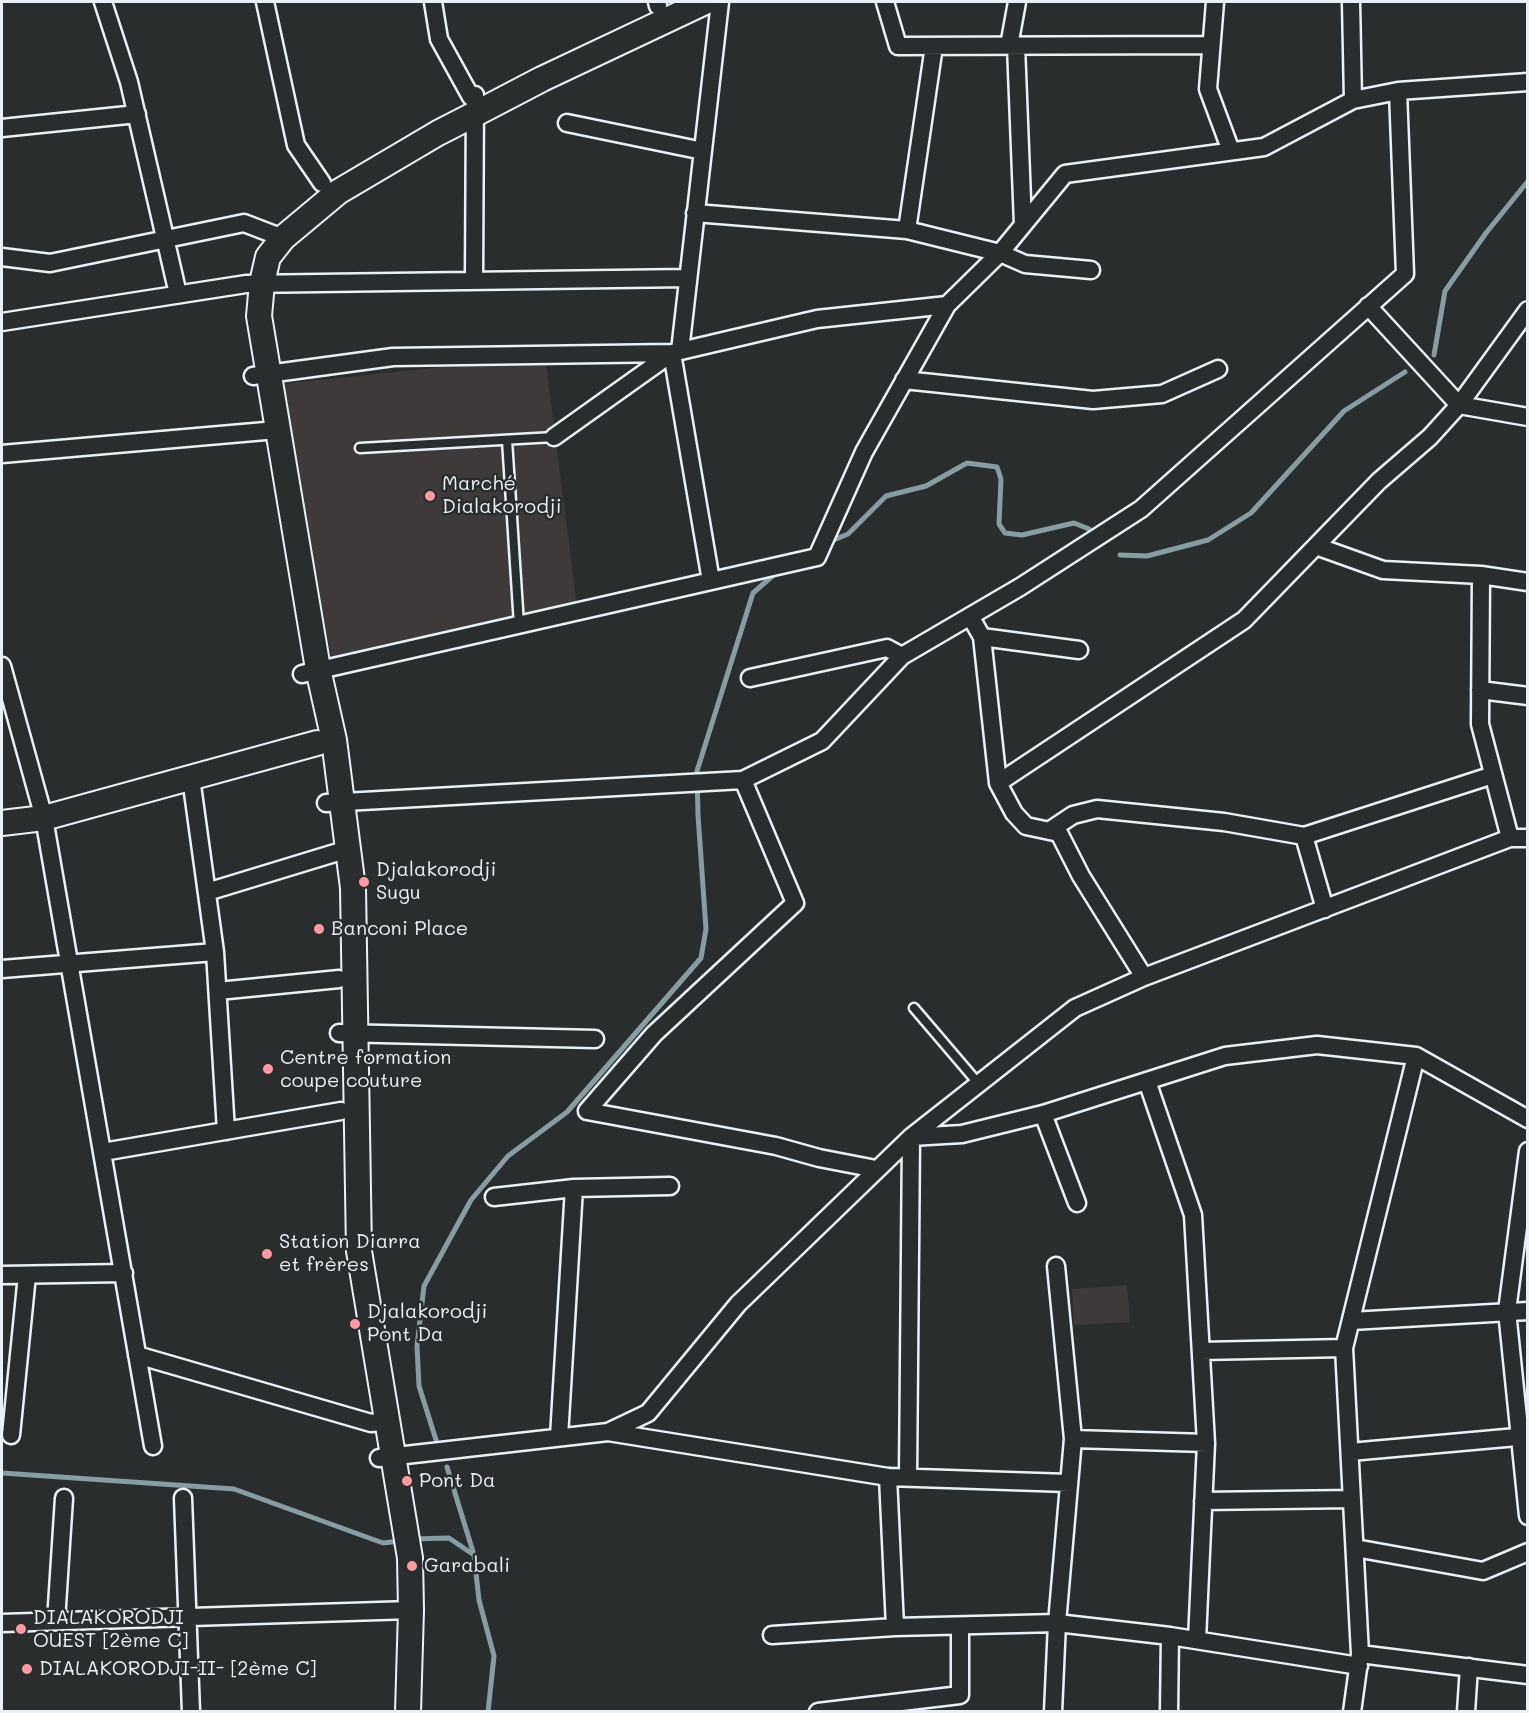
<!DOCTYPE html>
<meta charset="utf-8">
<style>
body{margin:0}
#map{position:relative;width:1529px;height:1713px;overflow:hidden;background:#2a2d2e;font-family:Mali,sans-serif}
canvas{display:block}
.frame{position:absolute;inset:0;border:3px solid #e8f1f8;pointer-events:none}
</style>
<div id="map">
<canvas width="1529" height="1713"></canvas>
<div class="frame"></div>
</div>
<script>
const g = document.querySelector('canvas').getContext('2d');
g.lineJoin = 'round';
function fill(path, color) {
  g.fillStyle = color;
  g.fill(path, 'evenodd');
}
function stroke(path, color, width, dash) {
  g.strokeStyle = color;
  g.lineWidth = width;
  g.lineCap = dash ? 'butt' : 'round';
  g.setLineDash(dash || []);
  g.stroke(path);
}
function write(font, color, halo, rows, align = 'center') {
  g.font = font + ' Mali,sans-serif';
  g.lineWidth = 5;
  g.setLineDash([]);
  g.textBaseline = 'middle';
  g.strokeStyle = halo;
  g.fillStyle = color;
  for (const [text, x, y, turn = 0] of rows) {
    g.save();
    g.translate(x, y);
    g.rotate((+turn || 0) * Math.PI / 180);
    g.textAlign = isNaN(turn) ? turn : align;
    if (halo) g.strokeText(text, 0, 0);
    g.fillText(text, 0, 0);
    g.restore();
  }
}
fill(new Path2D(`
 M 545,356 L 577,607 L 333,661 L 272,385 Z
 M 1127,1285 L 1130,1322 L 1074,1325 L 1072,1289 Z`), '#3e3a3a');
stroke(new Path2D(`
 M 1434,355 L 1445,291 L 1486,233 L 1528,181
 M 829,542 L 848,534 L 886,496 L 926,486 L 967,463 L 997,467 L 1001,479 L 999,524 L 1005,533 L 1022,535 L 1074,523 L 1089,529
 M 1120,555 L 1147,556 L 1208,540 L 1251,513 L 1344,411 L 1405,372
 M 437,1443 L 419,1386 L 417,1346 L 424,1286 L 471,1200 L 508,1156 L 567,1112 L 701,958 L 706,929 L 698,815 L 697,771 L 753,593 L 777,572
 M 447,1467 L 474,1555 L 479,1600 L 494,1656 L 488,1712
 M 2,1473 L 234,1489 L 383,1543 L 400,1541
 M 412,1539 L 449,1538 L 474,1555`), '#879da3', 5);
const lane = new Path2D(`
 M 507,440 L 519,625
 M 360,448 L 554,437
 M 914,1008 L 978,1083`);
const street = new Path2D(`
 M 103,2 L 129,82 L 178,294
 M 265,2 L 296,145 L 322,183
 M 433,2 L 439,39 L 471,97
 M 657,2 L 658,6
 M 885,2 L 898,46 L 1211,45
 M 1215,2 L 1208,89 L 1231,151
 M 1351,2 L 1353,100
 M 1009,46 L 1017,2
 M 1016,46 L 1023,225
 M 567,123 L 703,151
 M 2,128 L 137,114
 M 695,213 L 907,230 L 1000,253 L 1025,264 L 1091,270
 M 907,230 L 934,46
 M 2,257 L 50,263 L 244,223 L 283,238
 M 474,281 L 475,95
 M 1368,306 L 1459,405 L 1528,417
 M 2,322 L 246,284 L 688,278
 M 680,351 L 720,2
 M 672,353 L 711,581
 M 253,376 L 393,357 L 672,353 L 817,319 L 947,305
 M 904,380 L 1093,400 L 1162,394 L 1218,369
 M 554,437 L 672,353
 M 2,454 L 277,430
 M 1316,546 L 1383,570 L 1481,575 L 1528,582
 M 1481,575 L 1480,724 L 1510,838
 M 970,616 L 982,637 L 998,783 L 1014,813 L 1026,826 L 1059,833 L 1081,876 L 1144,977
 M 982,637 L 1079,650
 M 2,666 L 44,818 L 153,1446
 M 302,674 L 817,557 L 864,452 L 947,305 L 1000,253 L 1065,174 L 1264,147 L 1353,100 L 1398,91 L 1528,82
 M 750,678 L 887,648 L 902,656
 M 1480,690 L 1528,696
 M 191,778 L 215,952 L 226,1131
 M 998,783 L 1244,620 L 1379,481 L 1430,437 L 1459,405 L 1528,310
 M 326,803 L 743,780 L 822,741 L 902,656 L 1020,587 L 1141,509 L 1405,274 L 1398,91
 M 1049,831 L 1073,815 L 1097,809 L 1224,822 L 1304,836 L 1493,775
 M 1304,836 L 1325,909
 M 207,892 L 348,849
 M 2,969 L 215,952
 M 218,991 L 339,979
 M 339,1033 L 595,1039
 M 1147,1081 L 1193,1215 L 1206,1443 L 1197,1640
 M 587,1111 L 654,1034 L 795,903 L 743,780
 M 587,1111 L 776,1146 L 819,1158 L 876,1169
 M 1043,1114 L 1077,1203
 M 1528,1151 L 1507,1311 L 1528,1516
 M 103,1152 L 341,1111
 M 494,1197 L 574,1188 L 670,1186
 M 2,1275 L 124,1273
 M 1351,1321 L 1528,1311
 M 1201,1351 L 1344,1348
 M 137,1355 L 371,1423 L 388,1421
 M 608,1432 L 888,1477 L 1068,1483
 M 11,1435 L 27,1275
 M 559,1437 L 574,1188
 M 1073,1439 L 1206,1443
 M 1350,1452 L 1528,1436
 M 379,1458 L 608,1432 L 648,1413 L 738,1304 L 911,1137 L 962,1134 L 1043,1114 L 1225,1056 L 1317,1045 L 1416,1056 L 1528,1119
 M 888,1477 L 895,1627
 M 908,1477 L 911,1137 L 1075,1008 L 1144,977 L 1510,838 L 1528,838
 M 183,1498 L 191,1712
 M 1203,1501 L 1352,1499
 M 1355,1548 L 1483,1571 L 1528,1552
 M 56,1621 L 64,1498
 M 2,1623 L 411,1610
 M 772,1635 L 895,1627 L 1057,1623 L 1170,1636 L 1359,1666
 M 1360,1654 L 1528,1675
 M 818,1712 L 960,1695 L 960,1626
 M 1053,1712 L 1057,1623 L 1073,1439 L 1056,1266
 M 1169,1712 L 1170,1636
 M 1352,1712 L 1360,1654 L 1344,1348 L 1416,1056
 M 1466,1712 L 1469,1667`);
const secondary = new Path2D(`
 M 2,823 L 44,818 L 317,743
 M 408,1712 L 411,1610 L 410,1558 L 359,1251 L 353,888 L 334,740 L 318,669 L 259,316 L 262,283 L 268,257 L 283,238 L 338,192 L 438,133 L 475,114 L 542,79 L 705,2`);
stroke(lane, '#e8f1f8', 13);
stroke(street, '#e8f1f8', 21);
stroke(secondary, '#e8f1f8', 28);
stroke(lane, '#2a2d2e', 8);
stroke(street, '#2a2d2e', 16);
stroke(secondary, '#2a2d2e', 24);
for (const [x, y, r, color] of [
 [430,496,6,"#ff9aa2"],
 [364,882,6,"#ff9aa2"],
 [319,929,6,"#ff9aa2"],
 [268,1069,6,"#ff9aa2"],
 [267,1254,6,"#ff9aa2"],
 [355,1324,6,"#ff9aa2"],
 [407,1481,6,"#ff9aa2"],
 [412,1566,6,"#ff9aa2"],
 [21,1629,6,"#ff9aa2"],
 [27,1669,6,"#ff9aa2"]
]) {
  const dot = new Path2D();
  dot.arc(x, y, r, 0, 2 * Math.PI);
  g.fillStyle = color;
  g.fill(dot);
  stroke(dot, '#2a2d2e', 2);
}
write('20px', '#e8f1f8', '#2a2d2e', [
 ["Marché",442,484],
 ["Dialakorodji",442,507],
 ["Djalakorodji",376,870],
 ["Sugu",376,893],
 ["Banconi Place",331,929],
 ["Centre formation",280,1058],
 ["coupe couture",280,1081],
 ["Station Diarra",279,1242],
 ["et frères",279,1265],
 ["Djalakorodji",367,1312],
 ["Pont Da",367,1335],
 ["Pont Da",419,1481],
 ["Garabali",424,1566],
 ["DIALAKORODJI",33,1618],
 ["OUEST [2ème C]",33,1641],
 ["DIALAKORODJI-II- [2ème C]",39,1669]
], 'left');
</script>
